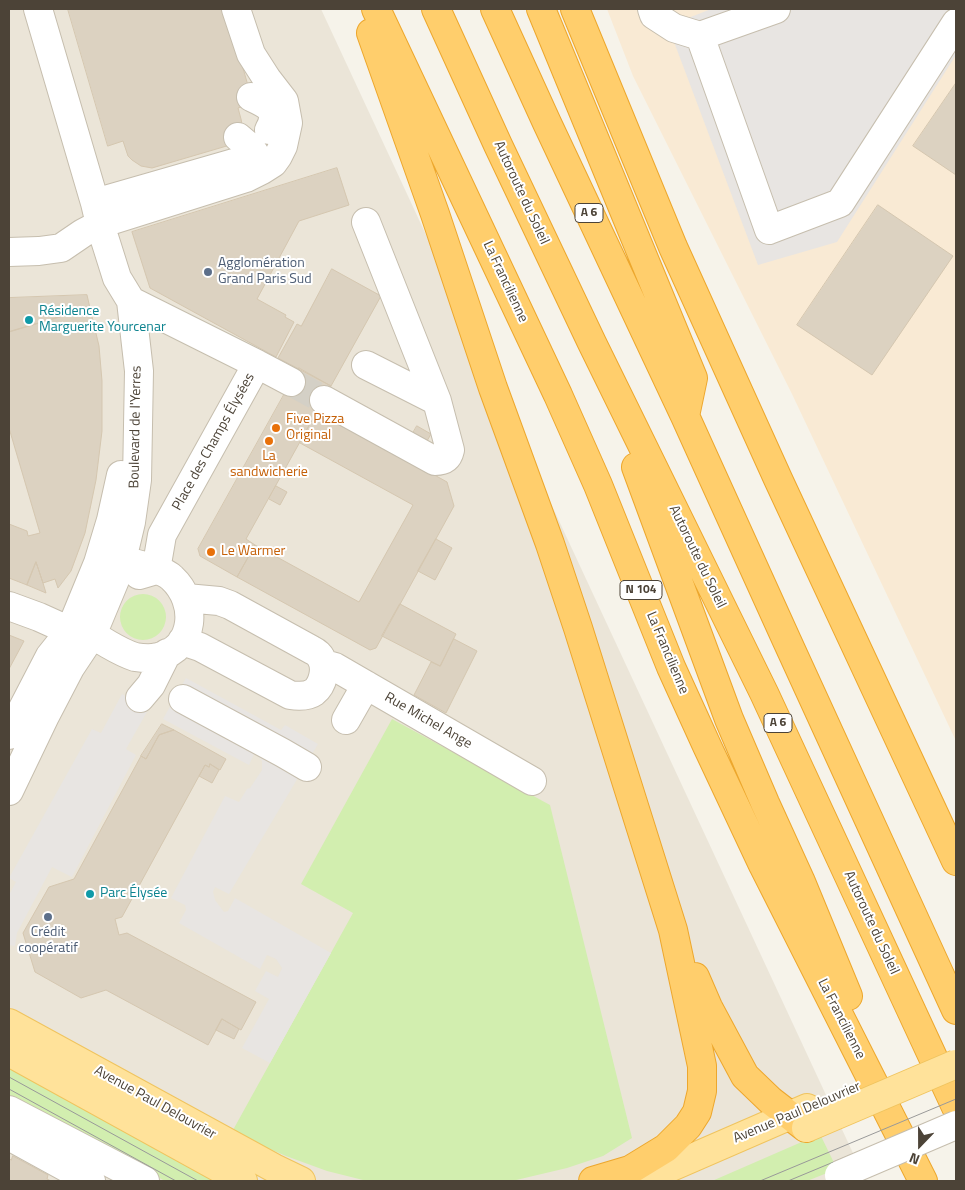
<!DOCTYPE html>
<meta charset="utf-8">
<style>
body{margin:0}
#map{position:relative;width:965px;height:1190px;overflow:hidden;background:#f6f3ea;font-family:"Titillium Web",sans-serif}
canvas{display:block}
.frame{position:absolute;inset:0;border:10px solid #4c4337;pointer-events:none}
.north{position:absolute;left:895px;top:1120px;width:50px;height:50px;-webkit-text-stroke:4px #fff;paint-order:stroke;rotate:202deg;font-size:14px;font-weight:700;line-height:20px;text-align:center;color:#4c4337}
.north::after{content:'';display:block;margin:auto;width:18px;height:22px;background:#4c4337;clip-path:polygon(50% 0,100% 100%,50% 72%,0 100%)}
</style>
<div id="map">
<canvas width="965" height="1190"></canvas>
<div class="frame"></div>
<div class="north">N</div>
</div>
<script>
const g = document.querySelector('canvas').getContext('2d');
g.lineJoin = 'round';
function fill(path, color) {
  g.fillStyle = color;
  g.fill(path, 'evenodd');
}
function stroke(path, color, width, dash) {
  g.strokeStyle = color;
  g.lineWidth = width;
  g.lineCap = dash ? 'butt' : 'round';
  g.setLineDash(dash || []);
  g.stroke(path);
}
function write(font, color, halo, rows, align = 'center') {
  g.font = font + ' "Titillium Web",sans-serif';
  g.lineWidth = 4;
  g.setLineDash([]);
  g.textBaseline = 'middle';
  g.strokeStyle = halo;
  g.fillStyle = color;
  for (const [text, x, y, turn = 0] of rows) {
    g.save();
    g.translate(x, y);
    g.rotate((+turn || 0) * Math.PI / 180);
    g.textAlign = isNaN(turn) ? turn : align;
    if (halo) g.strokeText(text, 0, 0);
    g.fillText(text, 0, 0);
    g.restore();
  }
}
fill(new Path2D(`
 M 9,9 L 321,9 L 866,1181 L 9,1181 Z`), '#ebe5d8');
fill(new Path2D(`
 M 607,9 L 956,9 L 956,741 L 792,394 L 633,76 Z`), '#f9ead4');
fill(new Path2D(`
 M120 617a23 23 0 1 1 46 0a23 23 0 1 1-46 0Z
 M 392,719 L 550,805 L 632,1138 L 603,1156 L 567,1168 L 512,1181 L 367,1181 L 327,1171 L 286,1156 L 249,1140 L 233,1130 L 353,913 L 301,884 Z
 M 9,1064 L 221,1181 L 165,1181 L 9,1095 Z
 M 820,1134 L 837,1169 L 807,1181 L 712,1181 Z`), '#d2eeaf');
fill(new Path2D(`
 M 711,9 L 956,9 L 956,55 L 837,242 L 758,265 L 668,26 Z
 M 186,678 L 281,730 L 285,725 L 318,744 L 229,894 L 215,887 L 213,892 L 215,900 L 224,912 L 228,911 L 235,898 L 331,953 L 270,1063 L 242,1048 L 269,999 L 255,991 L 266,971 L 278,977 L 282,968 L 276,959 L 267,955 L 260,969 L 179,923 L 186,910 L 185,905 L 171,898 L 225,796 L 239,802 L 247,789 L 250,788 L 262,770 L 262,761 L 255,752 L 249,765 L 163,719 Z
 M 122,694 L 148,710 L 126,749 L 136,755 L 72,877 L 52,867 L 17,933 L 15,946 L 9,945 L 9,895 L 16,882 L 9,878 L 92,729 L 101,733 Z`), '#e8e5e2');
const building = new Path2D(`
 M 68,9 L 226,9 L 253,103 L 238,108 L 241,119 L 242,124 L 230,145 L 152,168 L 141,166 L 132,160 L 128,156 L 123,141 L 108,146 Z
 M 956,83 L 956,175 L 913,146 Z
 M 337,168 L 349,205 L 299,221 L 257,299 L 286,315 L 285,317 L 294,322 L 276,357 L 150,288 L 132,232 Z
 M 878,205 L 953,256 L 872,375 L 797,325 Z
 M 332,269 L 381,296 L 331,386 L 278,358 L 297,324 L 301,326 Z
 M 87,295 L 90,308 L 9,332 L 9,298 Z
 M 90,308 L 99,346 L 102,381 L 102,431 L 96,480 L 85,533 L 71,571 L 58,588 L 55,579 L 43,583 L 36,562 L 27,585 L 9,578 L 9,524 L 27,531 L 28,536 L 40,533 L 9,428 L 9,332 Z
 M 299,368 L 331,386 L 246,539 L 255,545 L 237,577 L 200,556 L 198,549 Z
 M 318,410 L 447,482 L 454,506 L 376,648 L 370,650 L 237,577 L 255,545 L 359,602 L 413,505 L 300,443 Z
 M 417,426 L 431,434 L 427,441 L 413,433 Z
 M 276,486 L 287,492 L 280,505 L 269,499 Z
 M 436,539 L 452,548 L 435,580 L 418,571 Z
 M 36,562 L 43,583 L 46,593 L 27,585 Z
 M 400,604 L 456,634 L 440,666 L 382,636 Z
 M 9,635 L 24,641 L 9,669 Z
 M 454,639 L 477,651 L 446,713 L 414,695 L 431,662 L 440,666 Z
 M 162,724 L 174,730 L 159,735 L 146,759 L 141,756 Z
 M 174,730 L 226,759 L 220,770 L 210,764 L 209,767 L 205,765 L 122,917 L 115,919 L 119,935 L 127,933 L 256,1002 L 241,1030 L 222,1019 L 208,1045 L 106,990 L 81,998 L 35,972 L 23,933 L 49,887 L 74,879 L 141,756 L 146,759 L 159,735 Z
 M 210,764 L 219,770 L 212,783 L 199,776 L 205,765 L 209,767 Z
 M 222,1019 L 239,1029 L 234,1039 L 216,1030 Z
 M 13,1156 L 48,1175 L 47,1179 L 51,1181 L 9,1181 L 9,1158 L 11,1160 Z`);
fill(building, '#dcd2c1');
stroke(building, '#d5c7b0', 1);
stroke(new Path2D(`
 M 291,382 L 324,400`), '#d4d0c6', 28, [28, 14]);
const minor = new Path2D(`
 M 652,9 L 654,15 L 674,28 L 700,36 L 776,9
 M 700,36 L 769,230 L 840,203 L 956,23
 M 251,97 C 268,105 280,110 269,130
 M 95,203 L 248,159 L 255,154 L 251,148 L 238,137
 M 9,252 L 39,251 L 61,248 L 83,233 L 100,224 L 246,178 L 262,170 L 273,163 L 278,156 L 283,146 L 288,123 L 284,101 L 267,79 L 251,54 L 236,9
 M 131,301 L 257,364 L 162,535 L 156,570 L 139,575
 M 257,364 L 291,382
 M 366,365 L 437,401
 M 324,400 L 435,461 C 444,461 448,459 450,450 L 437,401 L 366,222
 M 9,606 L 39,617 L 70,631
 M 86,619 L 85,628 C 94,637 122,653 135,657 C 141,658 151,659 158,657 C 196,648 198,602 172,578 C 163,569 136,564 122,560
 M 182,641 L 200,647 L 290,695 C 297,696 307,697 314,692 C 323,685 327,668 321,658 C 319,654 316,652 312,650 L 230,605 L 219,601 L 186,598
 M 324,664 L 335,667 L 532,781
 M 140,698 L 151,685 L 167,653
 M 183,699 L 283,753 L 307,767
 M 346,720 L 366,685
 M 9,735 L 50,656 L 70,631 L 98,563 L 111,520 L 121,475
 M 9,791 L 45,716 L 70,668 L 92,635 L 117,575 L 122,560 L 131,522 L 137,480 L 139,371 L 131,301 L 117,278 L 100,224 L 95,203 L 38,9
 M 9,1110 L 145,1181
 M 9,1136 L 91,1181`);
const major = new Path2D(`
 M 9,1023 L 274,1168 L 301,1181
 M 9,1052 L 243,1181
 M 639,1181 L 807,1108`);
const highway = new Path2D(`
 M 376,9 L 558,395 L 598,485 L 671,667 L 707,746 L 763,865 L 923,1181
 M 436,9 L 498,145 L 592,343 L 764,693 L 956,1107
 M 495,9 L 547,123 L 685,416 L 787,641 L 956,1010
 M 541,9 L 693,378 L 685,416
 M 575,9 L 673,247 L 778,479 L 956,861
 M 371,33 L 435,214 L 493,388 L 550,544 L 578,628 L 673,930 L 702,1066 L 702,1091 L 697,1112 L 688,1126 L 666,1148 L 630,1170 L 593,1181
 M 636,467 L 729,719 L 765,803 L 801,882 L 848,996
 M 695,977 L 708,1007 L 745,1076 L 771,1101 L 806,1128`);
stroke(minor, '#c6beae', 30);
stroke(major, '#f0c45e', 30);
stroke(highway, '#eda72d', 30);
stroke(minor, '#fff', 28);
stroke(major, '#ffe29a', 28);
stroke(highway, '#ffce6c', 28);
stroke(new Path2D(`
 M 9,1077 L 198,1181
 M 9,1089 L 176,1181
 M 760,1181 L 956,1099
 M 788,1181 L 956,1111`), '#999', 1);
const minorBridge = new Path2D(`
 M 839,1175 L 956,1125`);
const majorBridge = new Path2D(`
 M 806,1128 L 956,1064`);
stroke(minorBridge, '#c6beae', 30, []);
stroke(majorBridge, '#f0c45e', 30, []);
stroke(minorBridge, '#fff', 28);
stroke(majorBridge, '#ffe29a', 28);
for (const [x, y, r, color] of [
 [208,272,5,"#5c6f8a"],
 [29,320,5,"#0f9aa8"],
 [276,428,5,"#e8710a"],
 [269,441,5,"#e8710a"],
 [211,552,5,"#e8710a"],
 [90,894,5,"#0f9aa8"],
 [48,917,5,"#5c6f8a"]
]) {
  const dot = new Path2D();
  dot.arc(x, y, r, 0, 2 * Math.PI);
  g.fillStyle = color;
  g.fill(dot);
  stroke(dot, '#fff', 2);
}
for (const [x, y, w] of [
 [589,213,28],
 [641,590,42],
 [778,723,28]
]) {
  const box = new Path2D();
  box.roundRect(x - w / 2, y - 9.5, w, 19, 4);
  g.fillStyle = '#fff';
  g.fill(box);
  stroke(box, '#4c4337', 1);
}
write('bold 12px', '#4c4337', null, [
 ["A 6",589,213],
 ["N 104",641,590],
 ["A 6",778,723]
]);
write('14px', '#4c4337', '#fff', [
 ["Autoroute du Soleil",521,193,65],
 ["La Francilienne",505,282,65],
 ["Boulevard de l'Yerres",136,427,-89],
 ["Place des Champs Élysées",214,442,-61],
 ["Autoroute du Soleil",697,557,64],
 ["La Francilienne",667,653,67],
 ["Rue Michel Ange",428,721,30],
 ["Autoroute du Soleil",871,923,65],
 ["La Francilienne",841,1019,63],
 ["Avenue Paul Delouvrier",155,1103,29],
 ["Avenue Paul Delouvrier",797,1113,-23]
]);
write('14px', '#4e5e75', '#fff', [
 ["Agglomération",218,264],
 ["Grand Paris Sud",218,280],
 ["Crédit",48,933,"center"],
 ["coopératif",48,949,"center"]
], 'left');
write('14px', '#0d838f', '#fff', [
 ["Résidence",39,312],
 ["Marguerite Yourcenar",39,328],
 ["Parc Élysée",100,894]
], 'left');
write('14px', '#c56008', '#fff', [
 ["Five Pizza",286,420],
 ["Original",286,436],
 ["La",269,457,"center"],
 ["sandwicherie",269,473,"center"],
 ["Le Warmer",221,552]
], 'left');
</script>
